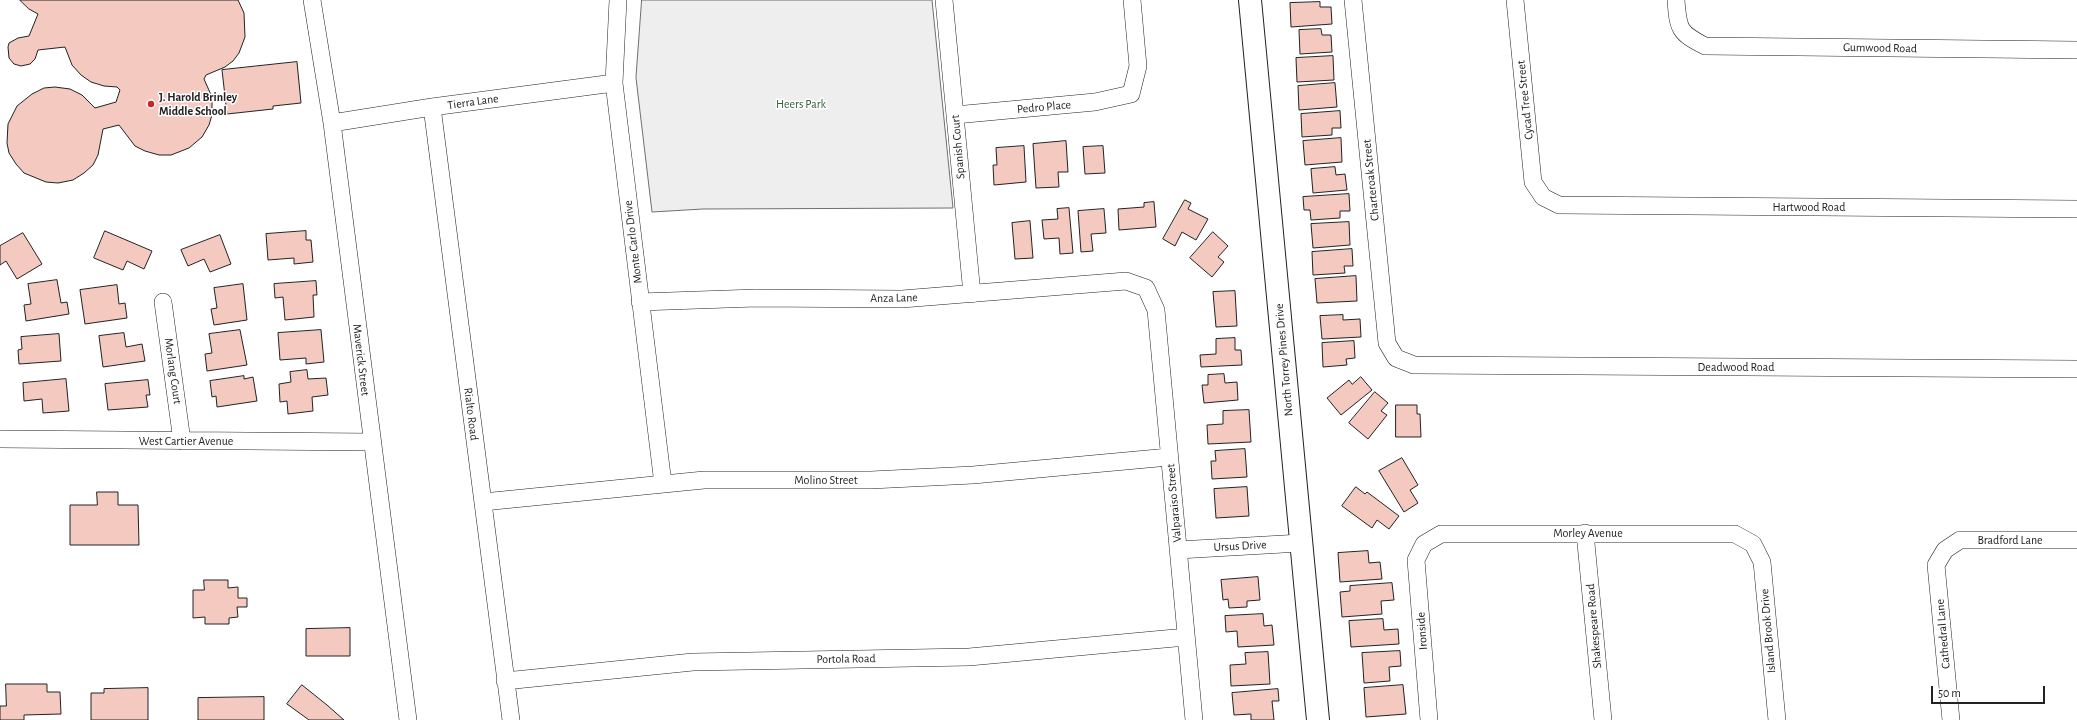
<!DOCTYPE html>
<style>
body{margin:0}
#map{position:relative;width:2077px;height:720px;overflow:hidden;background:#fff;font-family:"Alegreya Sans",sans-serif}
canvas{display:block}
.scale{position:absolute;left:1931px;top:686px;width:114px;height:18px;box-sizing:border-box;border:2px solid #222;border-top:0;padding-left:5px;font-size:12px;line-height:14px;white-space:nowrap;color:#222;-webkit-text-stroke:3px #fff;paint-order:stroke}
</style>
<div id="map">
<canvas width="2077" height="720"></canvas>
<div class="scale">50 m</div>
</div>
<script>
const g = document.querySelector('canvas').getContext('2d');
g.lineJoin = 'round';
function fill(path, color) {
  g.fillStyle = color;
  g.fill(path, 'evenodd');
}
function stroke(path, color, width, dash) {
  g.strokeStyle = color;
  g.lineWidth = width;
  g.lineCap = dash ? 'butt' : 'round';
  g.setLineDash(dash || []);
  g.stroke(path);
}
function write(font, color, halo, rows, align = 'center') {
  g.font = font + ' "Alegreya Sans",sans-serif';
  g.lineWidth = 3;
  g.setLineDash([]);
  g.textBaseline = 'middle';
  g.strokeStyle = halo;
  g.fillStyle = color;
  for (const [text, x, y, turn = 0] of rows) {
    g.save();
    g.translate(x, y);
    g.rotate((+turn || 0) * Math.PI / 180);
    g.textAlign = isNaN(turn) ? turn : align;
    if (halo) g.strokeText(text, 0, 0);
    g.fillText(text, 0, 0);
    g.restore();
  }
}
const green = new Path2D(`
 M 642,0 L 932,0 L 953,208 L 703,209 L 652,212 L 636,78 Z`);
fill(green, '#eee');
stroke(green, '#6f6f6f', 1);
const building = new Path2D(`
 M 20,0 L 238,0 L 244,13 L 245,37 L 239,53 L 233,61 L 225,67 L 206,75 L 204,79 L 212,97 L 212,115 L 209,125 L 202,137 L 189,148 L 171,155 L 159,155 L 145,151 L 135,146 L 119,125 L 103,129 L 98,155 L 93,165 L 84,173 L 73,180 L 58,183 L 46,182 L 24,173 L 16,164 L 9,153 L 7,143 L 8,124 L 17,106 L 32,94 L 44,88 L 55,87 L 70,89 L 82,95 L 95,108 L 116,102 L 120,90 L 117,87 L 104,86 L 91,82 L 81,75 L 72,65 L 65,47 L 38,50 L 35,59 L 30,64 L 21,66 L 14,64 L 9,58 L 8,47 L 9,43 L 18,38 L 29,36 L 38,14 L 29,9 Z
 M 1320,2 L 1320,7 L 1331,7 L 1332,24 L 1291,27 L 1290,3 Z
 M 1321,29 L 1322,35 L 1331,35 L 1332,52 L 1300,54 L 1299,30 Z
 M 1333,56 L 1334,80 L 1297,82 L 1296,58 Z
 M 297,62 L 301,103 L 273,106 L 273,109 L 227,114 L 222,70 Z
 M 1335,83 L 1337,107 L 1299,110 L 1298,86 Z
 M 1340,111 L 1341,128 L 1332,128 L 1332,135 L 1302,137 L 1301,114 Z
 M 1341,138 L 1342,162 L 1305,165 L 1303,141 Z
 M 1066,141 L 1068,172 L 1058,172 L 1059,187 L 1036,188 L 1033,144 Z
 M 1024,146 L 1026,182 L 994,185 L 993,165 L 997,165 L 996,148 Z
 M 1103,146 L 1105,173 L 1085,174 L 1083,147 Z
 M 1335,167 L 1336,175 L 1345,174 L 1347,190 L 1313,193 L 1311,169 Z
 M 1349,194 L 1350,211 L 1340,211 L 1340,218 L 1311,220 L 1310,210 L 1304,210 L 1303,197 Z
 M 1185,200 L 1191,203 L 1188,209 L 1208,219 L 1196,240 L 1182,232 L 1175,246 L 1163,239 Z
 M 1154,202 L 1156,227 L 1119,230 L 1118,209 L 1144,207 L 1144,203 Z
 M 1069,208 L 1073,253 L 1060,254 L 1059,238 L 1044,239 L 1042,220 L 1058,219 L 1057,209 Z
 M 1104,209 L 1106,233 L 1091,234 L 1093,251 L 1081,252 L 1078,211 Z
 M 1030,221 L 1033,258 L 1015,259 L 1012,223 Z
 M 1349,222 L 1350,245 L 1313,248 L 1311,224 Z
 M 105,231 L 152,251 L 144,269 L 127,261 L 123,270 L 94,258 Z
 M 306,231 L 306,240 L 311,240 L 313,262 L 294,264 L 294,258 L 268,260 L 266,234 Z
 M 1213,232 L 1228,246 L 1218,257 L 1224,262 L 1212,277 L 1190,258 Z
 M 23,233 L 42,264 L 17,279 L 6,261 L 0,265 L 0,246 Z
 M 220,235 L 231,264 L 210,272 L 204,259 L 188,266 L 181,250 Z
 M 1352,249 L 1353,266 L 1344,266 L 1345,273 L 1313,275 L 1312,252 Z
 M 1356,276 L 1357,301 L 1317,303 L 1315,279 Z
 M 57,280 L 61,303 L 67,302 L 69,314 L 26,321 L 24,305 L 31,304 L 28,284 Z
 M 316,281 L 317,295 L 313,295 L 314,317 L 285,320 L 283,297 L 275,298 L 274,284 Z
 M 243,284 L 247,320 L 214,325 L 211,309 L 217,308 L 214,288 Z
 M 117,285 L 119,304 L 125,303 L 127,318 L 85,324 L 80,290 Z
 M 1235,291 L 1237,326 L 1216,327 L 1213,292 Z
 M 1343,315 L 1343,320 L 1360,319 L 1361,337 L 1322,339 L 1320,316 Z
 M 240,330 L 247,365 L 207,371 L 205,354 L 212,353 L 209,334 Z
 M 321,330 L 324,362 L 306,364 L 306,358 L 280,360 L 278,333 Z
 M 124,333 L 126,347 L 142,344 L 145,361 L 103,367 L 99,336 Z
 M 59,334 L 61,361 L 19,364 L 18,350 L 22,349 L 21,337 Z
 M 1235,338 L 1235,350 L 1241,350 L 1242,365 L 1201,367 L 1200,355 L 1216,354 L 1216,339 Z
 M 1354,341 L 1355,358 L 1346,359 L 1347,365 L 1323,367 L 1322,343 Z
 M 307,370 L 308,379 L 326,378 L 328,395 L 312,397 L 313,411 L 288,414 L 287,401 L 280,402 L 279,384 L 291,382 L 290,372 Z
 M 1224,374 L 1225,383 L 1237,382 L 1238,400 L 1204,403 L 1202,385 L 1208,385 L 1208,375 Z
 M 244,376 L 244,379 L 253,377 L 257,401 L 217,407 L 216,396 L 212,397 L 210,381 Z
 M 1361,377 L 1372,390 L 1341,415 L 1327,398 L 1349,380 L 1352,384 Z
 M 66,379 L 69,411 L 43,413 L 42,399 L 24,401 L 23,383 Z
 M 148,380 L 150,395 L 146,395 L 148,407 L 108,410 L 105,384 Z
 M 1375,392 L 1388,403 L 1381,411 L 1387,415 L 1368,439 L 1349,423 Z
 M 1396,405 L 1417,405 L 1417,414 L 1420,414 L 1421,437 L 1396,437 Z
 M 1249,410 L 1251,442 L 1208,444 L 1207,425 L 1223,424 L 1223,411 Z
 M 1245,449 L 1247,477 L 1212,479 L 1211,461 L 1216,461 L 1215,451 Z
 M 1402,458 L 1418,485 L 1410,490 L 1418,503 L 1404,512 L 1379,471 Z
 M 1247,487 L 1249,516 L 1216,518 L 1214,489 Z
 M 1356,487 L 1365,494 L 1367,492 L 1399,516 L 1389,529 L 1377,520 L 1372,528 L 1342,506 Z
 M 97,492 L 118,492 L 118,505 L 138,505 L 139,545 L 70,545 L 70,505 L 97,505 Z
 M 1368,551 L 1369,563 L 1380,562 L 1382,579 L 1340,582 L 1338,553 Z
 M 1258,577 L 1260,600 L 1247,601 L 1247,607 L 1229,608 L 1228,599 L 1223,600 L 1221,580 Z
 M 204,580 L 228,580 L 228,588 L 238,587 L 238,598 L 247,598 L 247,607 L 237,607 L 238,617 L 229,618 L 229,624 L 205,624 L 205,617 L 193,618 L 193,590 L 204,590 Z
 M 1392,583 L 1394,600 L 1381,601 L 1382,614 L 1342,617 L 1340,592 L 1350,591 L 1350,586 Z
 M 1263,614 L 1264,626 L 1272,625 L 1274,645 L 1238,647 L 1237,631 L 1226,632 L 1225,616 Z
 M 1383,619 L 1384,630 L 1398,629 L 1399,644 L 1351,647 L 1349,621 Z
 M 350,628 L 350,656 L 306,656 L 306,629 Z
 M 1400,651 L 1401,666 L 1389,667 L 1390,681 L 1364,683 L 1362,653 Z
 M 1268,652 L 1270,684 L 1231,686 L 1230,665 L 1246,664 L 1245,653 Z
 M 6,684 L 47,684 L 47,692 L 60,692 L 61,714 L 24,715 L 24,720 L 0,720 L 0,706 L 6,706 Z
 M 302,685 L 327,705 L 344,720 L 309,720 L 287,704 Z
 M 1403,685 L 1406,714 L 1366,717 L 1364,688 Z
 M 148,688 L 148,720 L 91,720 L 91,693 L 104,693 L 104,689 Z
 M 1278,689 L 1279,701 L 1272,701 L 1274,720 L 1251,720 L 1251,714 L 1234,715 L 1232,693 Z
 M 264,697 L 264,720 L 198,720 L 198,698 Z`);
fill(building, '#f3c9c0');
stroke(building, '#222', 1);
const minor = new Path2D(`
 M 312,0 L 332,123 L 408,720
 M 618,0 L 614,83 L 663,484
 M 944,0 L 972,294
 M 1353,0 L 1387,343 L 1396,358 L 1414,365 L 2077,369
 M 1515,0 L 1533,182 L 1543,197 L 1559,205 L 2077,209
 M 1676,0 C 1678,29 1679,33 1705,46 L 2077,50
 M 432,107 L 511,720
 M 955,115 L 1095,102 L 1131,94 L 1138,66 L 1132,0
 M 332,123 L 432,107 L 614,83
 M 163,302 L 182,441
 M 640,302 L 756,298 L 902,299 L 1126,281 L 1146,288 L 1156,310 L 1194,720
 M 0,439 L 372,442
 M 483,502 L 704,480 L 871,480 L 973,475 L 1169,457
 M 1585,533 L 1603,720
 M 1178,550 L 1301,543
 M 505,681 L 693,662 L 969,657 L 1186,637
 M 1429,720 L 1416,560 L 1424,544 L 1441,534 L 1735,534 L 1753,544 L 1762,562 L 1777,720
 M 1951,720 L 1936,565 L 1945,550 L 1960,540 L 2077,540`);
const major = new Path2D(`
 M 1250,0 L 1318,720`);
stroke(minor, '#222', 18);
stroke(major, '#222', 24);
stroke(minor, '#fff', 17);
stroke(major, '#fff', 22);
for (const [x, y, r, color] of [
 [151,104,4,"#c62828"]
]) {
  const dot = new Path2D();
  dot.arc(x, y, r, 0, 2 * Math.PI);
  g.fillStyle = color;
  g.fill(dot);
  stroke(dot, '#fff', 1.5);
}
write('12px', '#222', '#fff', [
 ["Gumwood Road",1880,48,1],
 ["Cycad Tree Street",1525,100,-96],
 ["Tierra Lane",473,102,-8],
 ["Pedro Place",1044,107,-5],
 ["Spanish Court",958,147,-95],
 ["Charteroak Street",1371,180,-96],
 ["Hartwood Road",1809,207],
 ["Monte Carlo Drive",633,242,-97],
 ["Anza Lane",894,298,-1],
 ["Maverick Street",361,360,83],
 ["North Torrey Pines Drive",1284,360,-95],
 ["Deadwood Road",1736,367],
 ["Morlang Court",173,371,82],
 ["Rialto Road",471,414,83],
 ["West Cartier Avenue",186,441],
 ["Molino Street",826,480],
 ["Valparaiso Street",1174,503,-95],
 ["Morley Avenue",1588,533],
 ["Bradford Lane",2010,540],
 ["Ursus Drive",1240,546,-3],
 ["Shakespeare Road",1594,626,-95],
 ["Ironside",1422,631,-94],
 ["Island Brook Drive",1768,631,-95],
 ["Cathedral Lane",1943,634,-95],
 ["Portola Road",846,659,-1]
]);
write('bold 12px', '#222', '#fff', [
 ["J. Harold Brinley",159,97],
 ["Middle School",159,111]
], 'left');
write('12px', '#2f5e38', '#fff', [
 ["Heers Park",801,104]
]);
</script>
